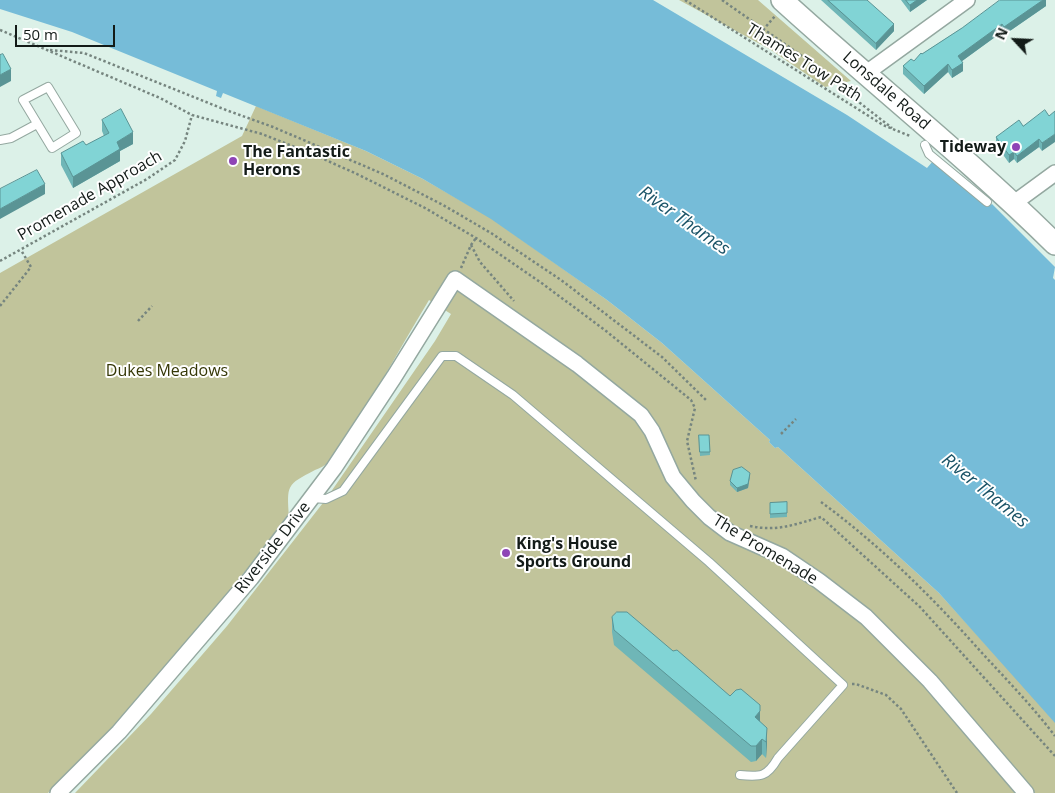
<!DOCTYPE html>
<style>
body{margin:0}
#map{position:relative;width:1055px;height:793px;overflow:hidden;background:#dcf1e8;font-family:"Open Sans",sans-serif}
canvas{display:block}
.north{position:absolute;left:990px;top:15px;width:50px;height:50px;-webkit-text-stroke:4px #fff;paint-order:stroke;rotate:295deg;font-size:14px;font-weight:700;line-height:20px;text-align:center;color:#131b18}
.north::after{content:'';display:block;margin:auto;width:18px;height:22px;background:#131b18;clip-path:polygon(50% 0,100% 100%,50% 72%,0 100%)}
.scale{position:absolute;left:15px;top:25px;width:100px;height:22px;box-sizing:border-box;border:2px solid #131b18;border-top:0;padding-left:6px;font-size:15px;line-height:18px;white-space:nowrap;color:#131b18;-webkit-text-stroke:4px #fff;paint-order:stroke}
</style>
<div id="map">
<canvas width="1055" height="793"></canvas>
<div class="north">N</div>
<div class="scale">50 m</div>
</div>
<script>
const g = document.querySelector('canvas').getContext('2d');
g.lineJoin = 'round';
function fill(path, color) {
  g.fillStyle = color;
  g.fill(path, 'evenodd');
}
function stroke(path, color, width, dash) {
  g.strokeStyle = color;
  g.lineWidth = width;
  g.lineCap = dash ? 'butt' : 'round';
  g.setLineDash(dash || []);
  g.stroke(path);
}
function write(font, color, halo, rows, align = 'center') {
  g.font = font + ' "Open Sans",sans-serif';
  g.lineWidth = 4;
  g.setLineDash([]);
  g.textBaseline = 'middle';
  g.strokeStyle = halo;
  g.fillStyle = color;
  for (const [text, x, y, turn = 0] of rows) {
    g.save();
    g.translate(x, y);
    g.rotate((+turn || 0) * Math.PI / 180);
    g.textAlign = isNaN(turn) ? turn : align;
    if (halo) g.strokeText(text, 0, 0);
    g.fillText(text, 0, 0);
    g.restore();
  }
}
fill(new Path2D(`
 M 679,0 L 758,0 L 851,81 L 825,87 L 771,50 Z
 M 256,106 L 366,151 L 423,179 L 491,218 L 607,300 L 662,343 L 770,440 L 769,442 L 775,448 L 778,447 L 939,593 L 1021,683 L 1055,722 L 1055,793 L 75,793 L 151,714 L 227,626 L 326,499 L 435,341 L 451,314 L 429,300 C 396,354 367,412 328,462 C 325,466 320,468 315,470 C 286,485 287,485 289,517 L 205,621 L 112,728 L 48,793 L 0,793 L 0,273 L 242,136 Z`), '#c1c49b');
fill(new Path2D(`
 M 0,0 L 653,0 L 847,115 L 927,168 L 933,161 L 987,207 L 992,204 L 1055,267 L 1053,278 L 1055,280 L 1055,723 L 939,593 L 778,447 L 775,448 L 769,442 L 770,440 L 662,343 L 607,300 L 491,219 L 423,179 L 366,151 L 223,93 L 221,98 L 216,96 L 217,91 L 72,32 L 0,9 Z`), '#76bcd8');
const service = new Path2D(`
 M 48,87 L 76,133 L 52,148 L 23,100 Z
 M 0,140 L 11,138 L 37,124
 M 925,145 L 929,154 L 987,202
 M 312,498 L 326,499 L 343,491 L 442,356 L 456,356 L 513,395 L 709,562 L 843,685 L 778,758 C 767,777 761,777 740,775`);
const minor = new Path2D(`
 M 865,74 L 967,0
 M 1014,203 L 1055,173
 M 58,793 L 119,732 L 251,578 L 334,468 L 394,377 L 455,279 L 577,364 L 641,415 L 652,431 L 673,477 L 693,501 L 709,517 L 730,533 L 782,556 L 819,581 L 866,617 L 930,681 L 1026,793`);
const secondary = new Path2D(`
 M 782,0 C 872,82 968,158 1055,244`);
stroke(service, '#94a8a0', 10);
stroke(minor, '#94a8a0', 18);
stroke(secondary, '#94a8a0', 24);
stroke(new Path2D(`
 M 685,0 L 883,125 L 910,136
 M 722,0 L 842,84 L 854,94 L 859,92
 M 0,30 L 160,98 L 192,115 L 262,134 L 310,153 L 357,174 L 425,208 L 476,238 L 543,284 L 606,331 L 691,400 L 695,408 L 687,441 L 696,481
 M 763,30 L 775,16
 M 50,50 L 84,53 L 226,110 L 273,127 L 383,174 L 443,205 L 491,233 L 561,280 L 662,357 L 706,400
 M 854,94 L 860,103 L 892,128
 M 471,245 L 480,262 L 514,301
 M 0,261 L 147,179 L 175,160 L 185,141 L 192,115
 M 461,268 L 471,245 L 476,238
 M 0,306 L 31,267 L 21,250
 M 138,321 L 152,306
 M 781,434 L 796,419
 M 821,502 C 881,546 933,598 982,653 C 1007,680 1033,707 1055,736
 M 750,526 C 777,532 796,524 821,517 L 920,607 L 1055,756
 M 852,684 L 856,684 L 886,695 L 901,709 L 957,793`), '#76857f', 2.5, [2.5, 2.5]);
stroke(service, '#fff', 8);
stroke(minor, '#fff', 15);
stroke(secondary, '#fff', 21);
fill(new Path2D(`
 M 821,0 L 867,0 L 894,31 L 876,50 Z
 M 901,0 L 927,0 L 910,12 Z
 M 1046,0 L 1046,6 L 1004,35 L 1002,32 L 962,61 L 963,71 L 952,78 L 948,72 L 924,94 L 903,74 L 903,66 L 914,61 L 922,54 L 962,28 Z
 M 1049,116 L 1042,151 L 1039,147 L 1017,163 L 1014,159 L 1009,163 L 996,145 L 996,137 L 1023,126 Z
 M 102,120 L 133,144 L 120,151 L 120,161 L 73,188 L 61,165 L 61,153 L 86,145 L 104,136 L 102,131 Z
 M 699,435 L 709,435 L 710,455 L 700,456 Z
 M 750,477 L 748,488 L 737,492 L 730,485 L 730,481 Z
 M 787,502 L 787,517 L 770,518 L 770,503 Z
 M 612,617 L 673,651 L 730,696 L 760,705 L 760,721 L 767,743 L 766,758 L 762,754 L 756,761 L 751,762 L 614,645 L 612,632 Z`), '#6fb6b7');
fill(new Path2D(`
 M 917,0 L 927,0 L 910,12 L 910,5 Z
 M 1043,0 L 1046,0 L 1046,6 L 1004,35 L 1004,27 Z
 M 894,24 L 894,31 L 876,50 L 876,43 Z
 M 1002,24 L 1002,32 L 958,64 L 958,56 Z
 M 963,63 L 963,71 L 952,78 L 952,70 Z
 M 948,64 L 948,72 L 924,94 L 924,86 Z
 M 11,69 L 11,81 L 0,87 L 0,75 Z
 M 133,132 L 133,144 L 120,151 L 120,161 L 73,188 L 73,177 L 117,142 Z
 M 1055,134 L 1055,142 L 1042,151 L 1042,143 Z
 M 1039,139 L 1039,147 L 1017,163 L 1017,156 Z
 M 1014,152 L 1014,159 L 1009,163 L 1009,155 Z
 M 45,184 L 45,194 L 0,219 L 0,209 Z
 M 750,473 L 748,488 L 737,492 L 737,488 Z
 M 760,711 L 760,726 L 755,717 Z
 M 767,728 L 767,743 L 766,758 L 766,742 Z
 M 762,739 L 762,754 L 756,761 L 756,746 Z`), '#5a9495');
const building = new Path2D(`
 M 828,0 L 867,0 L 894,24 L 876,43 Z
 M 906,0 L 917,0 L 910,5 Z
 M 1000,0 L 1043,0 L 1004,27 L 1002,24 L 958,56 L 963,63 L 952,70 L 948,64 L 924,86 L 903,66 L 911,59 L 914,61 L 921,53 L 922,54 L 962,28 Z
 M 3,54 L 11,69 L 0,75 L 0,55 Z
 M 121,109 L 133,132 L 117,142 L 120,149 L 73,177 L 61,153 L 83,141 L 86,145 L 109,133 L 102,120 Z
 M 1045,110 L 1049,116 L 1055,111 L 1055,134 L 1042,143 L 1039,139 L 1017,156 L 1014,152 L 1009,155 L 996,137 L 1019,120 L 1023,126 Z
 M 37,170 L 45,184 L 0,209 L 0,189 Z
 M 699,435 L 709,435 L 710,452 L 700,452 Z
 M 742,467 L 750,473 L 748,484 L 737,488 L 730,481 L 733,470 Z
 M 787,502 L 787,513 L 770,514 L 770,503 Z
 M 617,612 L 627,612 L 673,651 L 677,650 L 730,696 L 736,690 L 741,689 L 760,705 L 760,711 L 755,717 L 767,728 L 766,742 L 762,739 L 756,746 L 751,746 L 614,630 L 612,617 Z`);
fill(building, '#81d4d5');
stroke(building, '#5a9495', 1);
for (const [x, y, r, color] of [
 [1016,147,5,"#8e44b6"],
 [233,161,5,"#8e44b6"],
 [506,553,5,"#8e44b6"]
]) {
  const dot = new Path2D();
  dot.arc(x, y, r, 0, 2 * Math.PI);
  g.fillStyle = color;
  g.fill(dot);
  stroke(dot, '#fff', 2);
}
write('16px', '#131b18', '#fff', [
 ["Thames Tow Path",804,63,32],
 ["Lonsdale Road",886,91,41],
 ["Promenade Approach",90,196,-30],
 ["Riverside Drive",273,548,-52],
 ["The Promenade",765,550,31]
]);
write('bold 16px', '#131b18', '#fff', [
 ["Tideway",1006,147,"right"],
 ["The Fantastic",243,152],
 ["Herons",243,170],
 ["King's House",516,544],
 ["Sports Ground",516,562]
], 'left');
write('16px', '#353706', '#fff', [
 ["Dukes Meadows",167,371]
]);
write('italic 18px', '#1a5367', '#fff', [
 ["River Thames",684,221,35],
 ["River Thames",985,491,39]
]);
</script>
